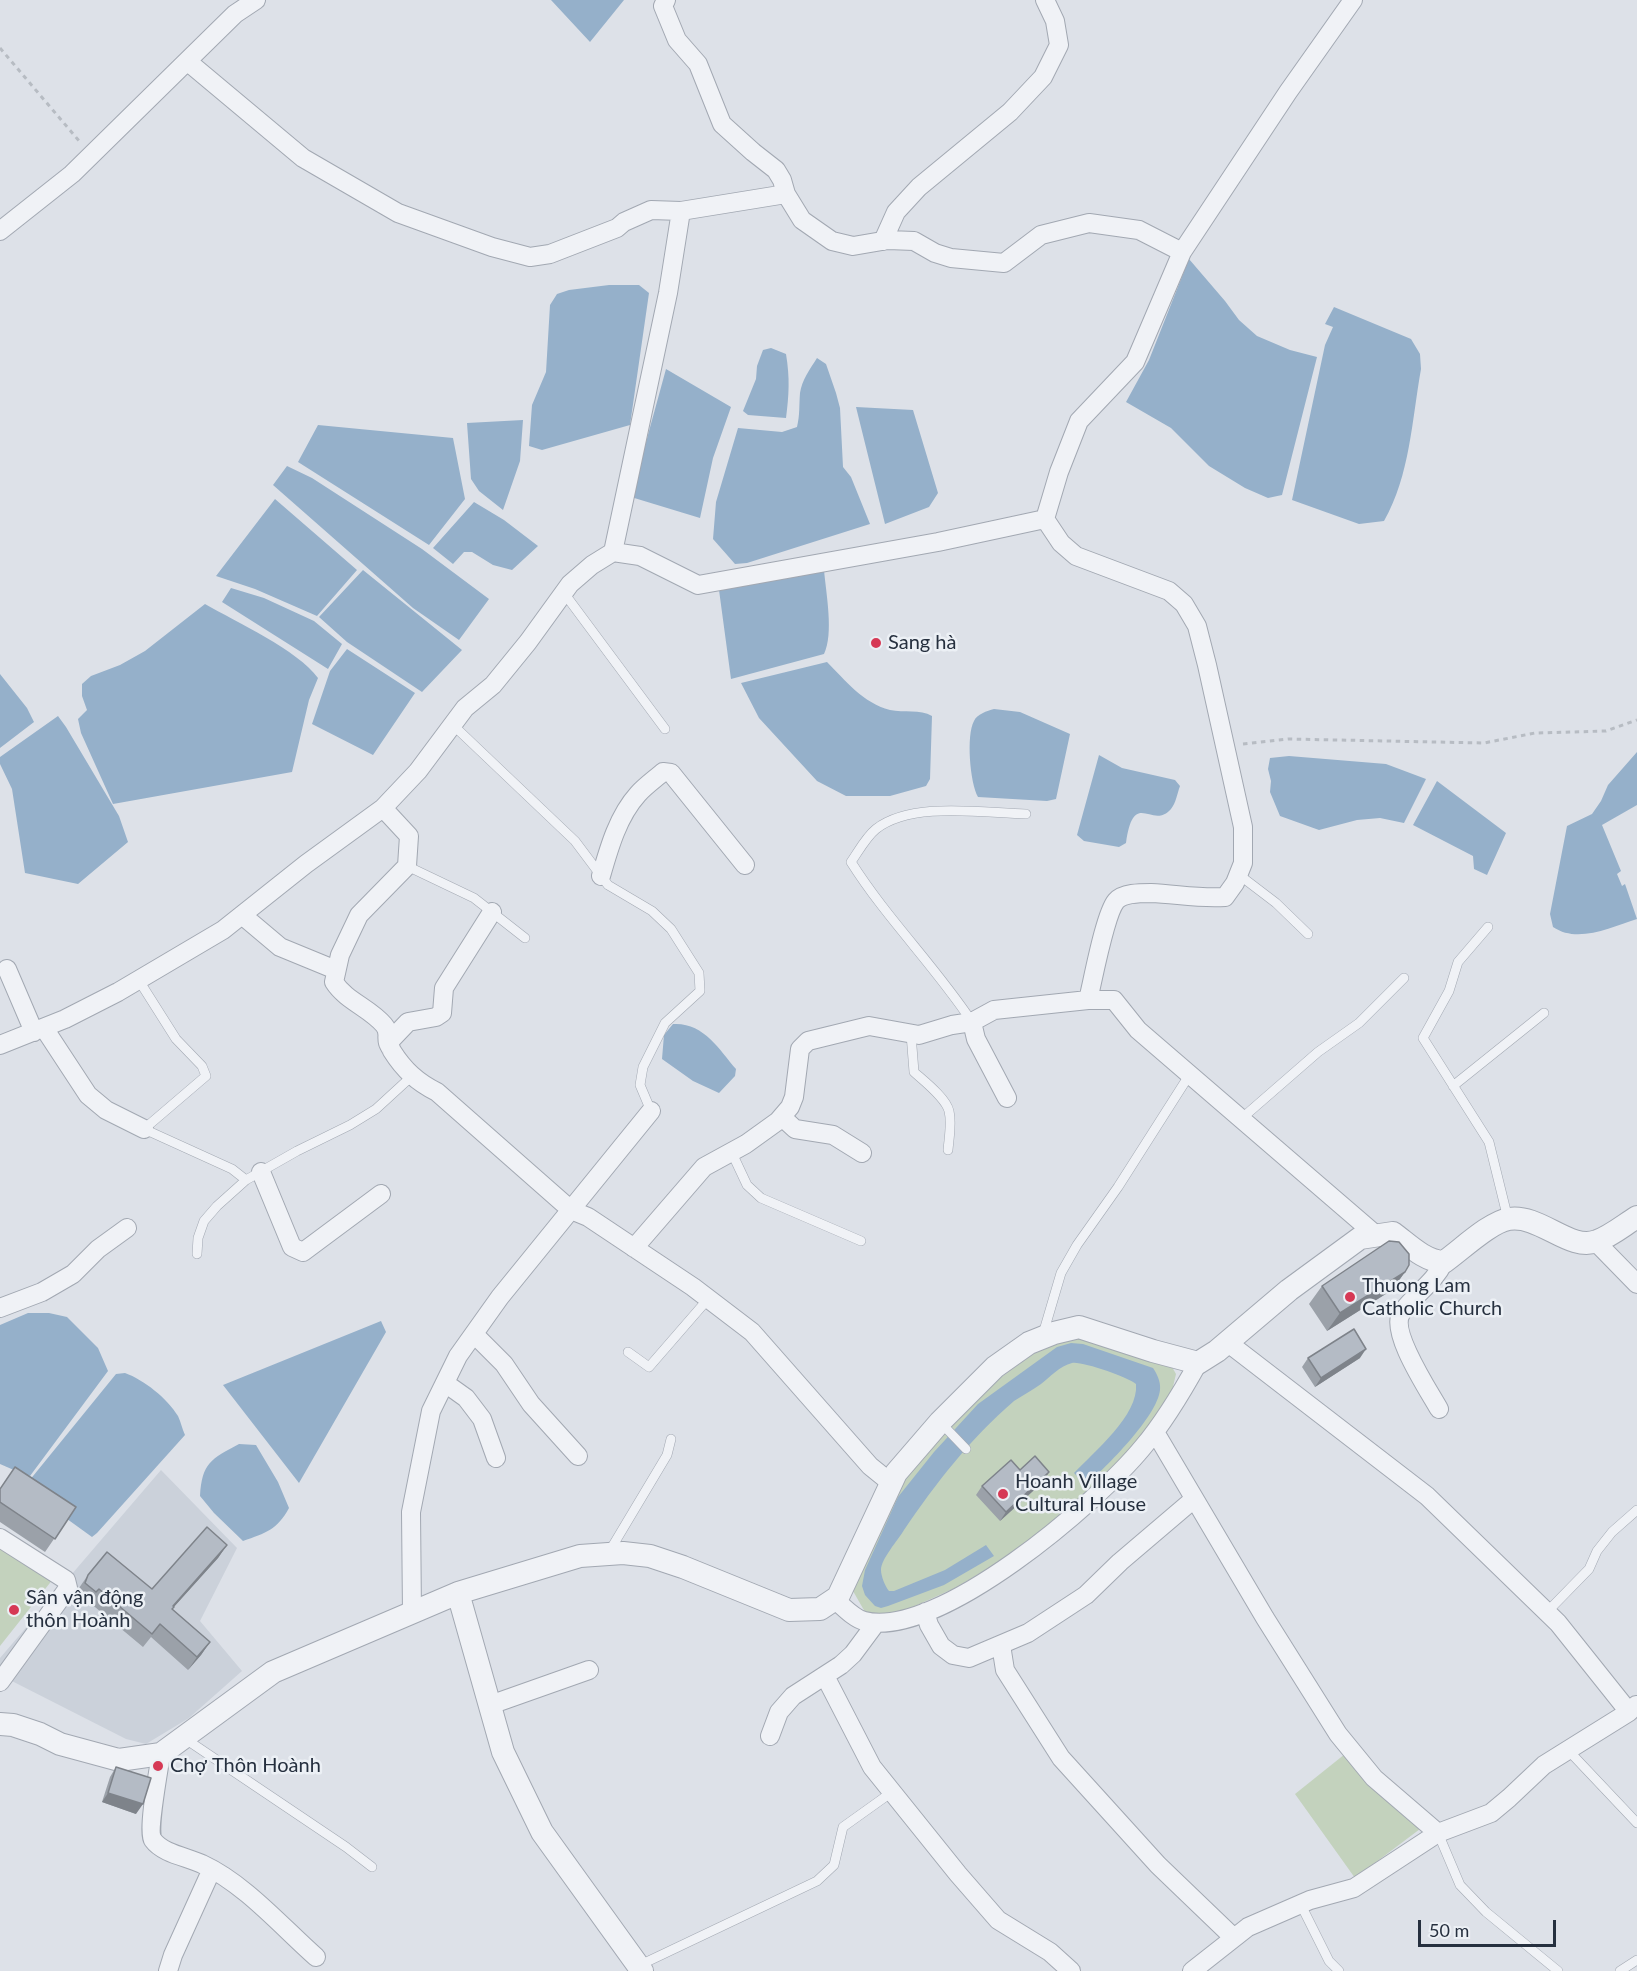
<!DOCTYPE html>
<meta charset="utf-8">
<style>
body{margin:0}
#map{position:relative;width:1637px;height:1971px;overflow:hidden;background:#dde1e8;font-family:Lato,sans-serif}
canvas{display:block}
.scale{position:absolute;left:1418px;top:1920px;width:138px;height:27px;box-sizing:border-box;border:3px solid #26303f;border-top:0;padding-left:8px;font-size:18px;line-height:21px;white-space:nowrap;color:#26303f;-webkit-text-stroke:4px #ecf0f5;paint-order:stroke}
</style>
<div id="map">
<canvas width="1637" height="1971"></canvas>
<div class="scale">50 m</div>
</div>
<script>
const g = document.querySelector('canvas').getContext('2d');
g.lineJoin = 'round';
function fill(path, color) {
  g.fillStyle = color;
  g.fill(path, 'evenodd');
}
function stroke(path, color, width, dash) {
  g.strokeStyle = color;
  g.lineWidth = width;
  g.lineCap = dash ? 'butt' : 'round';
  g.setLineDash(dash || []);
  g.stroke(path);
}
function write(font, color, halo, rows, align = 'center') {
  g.font = font + ' Lato,sans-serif';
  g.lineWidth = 5;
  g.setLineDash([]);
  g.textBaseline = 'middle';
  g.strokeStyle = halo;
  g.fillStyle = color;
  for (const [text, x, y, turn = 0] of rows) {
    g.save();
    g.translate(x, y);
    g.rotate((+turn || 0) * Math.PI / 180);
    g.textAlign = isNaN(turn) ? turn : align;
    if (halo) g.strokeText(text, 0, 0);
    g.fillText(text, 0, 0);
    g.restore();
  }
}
fill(new Path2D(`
 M 161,1470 L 237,1548 L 200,1621 L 242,1671 L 189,1718 L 146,1744 L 126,1739 L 0,1675 L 0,1658 Z`), '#cbd1da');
fill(new Path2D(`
 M 1071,1336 L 1172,1367 L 1176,1374 L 1172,1391 L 1149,1431 L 1089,1494 L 1029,1544 L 955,1588 L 904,1611 L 885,1615 L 865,1612 L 853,1591 L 856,1575 L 902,1479 L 920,1458 L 997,1380 L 1043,1347 Z
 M 0,1538 L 57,1574 L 0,1646 Z
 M 1345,1754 L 1420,1829 L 1355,1878 L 1295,1794 Z`), '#c3d2bd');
fill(new Path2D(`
 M 551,0 L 624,0 L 590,42 Z
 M 1189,259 L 1225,301 L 1239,320 L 1257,336 L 1290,350 L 1317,357 L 1282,495 L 1268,498 L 1245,488 L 1209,466 L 1171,428 L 1126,402 L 1149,360 Z
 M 609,285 L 639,285 L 649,293 L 630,425 L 542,450 L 529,446 L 532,405 L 546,372 L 550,305 L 557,294 L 569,290 Z
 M 1334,307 L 1411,339 L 1420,354 L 1421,369 C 1412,419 1410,476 1384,521 L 1359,524 L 1292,500 L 1325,345 L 1333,327 L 1325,324 Z
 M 771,348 L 786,354 C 790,378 789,395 786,418 L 748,415 L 743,411 L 756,379 L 757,366 L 763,350 Z
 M 817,358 L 826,364 L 836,393 L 840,408 L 843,467 L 851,477 L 870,524 L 747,563 L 735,564 L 713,539 L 716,502 L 738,428 L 782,432 L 797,427 C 800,415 799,405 800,393 C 802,380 810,369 817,358 Z
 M 666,369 L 731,407 L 713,458 L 700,518 L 631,497 Z
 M 856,407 L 913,410 L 938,493 L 929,507 L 885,524 Z
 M 523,420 L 520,461 L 503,510 L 479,491 L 471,479 L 467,423 Z
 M 318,425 L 453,438 L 465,499 L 429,545 L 298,462 Z
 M 287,466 L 312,478 L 422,549 L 489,599 L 459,640 L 413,608 L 273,485 Z
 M 275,499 L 357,570 L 317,616 L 255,589 L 216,576 Z
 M 474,502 L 504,520 L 538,546 L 512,570 L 493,565 L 472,552 L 464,552 L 453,564 L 433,548 Z
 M 363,570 L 462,650 L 422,692 L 347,642 L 319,617 Z
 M 824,570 C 826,593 834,634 824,654 L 731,679 L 719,590 Z
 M 231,588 L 264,598 L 314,621 L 342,644 L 328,669 L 222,602 Z
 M 205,604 C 236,622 298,650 318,678 L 309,700 L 292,772 L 113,804 L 81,733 L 78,719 L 87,710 L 82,696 L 82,684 L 91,676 L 120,665 L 145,651 Z
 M 347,649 L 415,693 L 373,755 L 312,724 L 330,671 Z
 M 827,662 C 845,680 863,703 890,710 C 904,713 920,709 932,716 L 930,779 L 926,786 L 890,796 L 846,796 L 817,781 L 759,718 L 741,683 Z
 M 0,674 L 27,708 L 34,722 L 0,748 Z
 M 994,709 L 1020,712 L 1070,734 L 1056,799 L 1047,801 L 978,797 C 970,783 966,735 974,721 C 977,714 987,711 994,709 Z
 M 58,716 L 66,727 L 119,816 L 128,842 L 78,884 L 25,873 L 12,789 L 0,764 L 0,757 Z
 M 1637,752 L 1637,805 L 1602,825 L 1621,871 L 1617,874 L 1622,886 L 1625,884 L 1637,919 C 1611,927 1578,944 1553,927 L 1550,914 L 1567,826 L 1592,814 L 1601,801 L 1608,785 Z
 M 1099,755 L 1122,768 L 1175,780 L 1180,786 C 1177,794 1176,803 1171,809 C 1152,831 1134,787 1126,843 L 1119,847 L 1084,841 L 1077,835 Z
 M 1289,756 L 1386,764 L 1426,779 L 1404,823 L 1380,818 L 1357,820 L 1319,830 L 1280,816 L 1270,792 L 1271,781 L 1268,769 L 1270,758 Z
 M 1437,781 L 1506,833 L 1487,875 L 1474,869 L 1473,856 L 1413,825 Z
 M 673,1024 C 703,1022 719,1049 736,1069 L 735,1076 L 719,1093 L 693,1081 L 662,1059 L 664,1035 Z
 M 28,1313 L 49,1313 L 67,1317 L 98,1348 L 108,1371 L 30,1476 L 23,1474 L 0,1464 L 0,1325 Z
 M 381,1321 L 386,1332 L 299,1483 L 223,1385 Z
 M 1071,1343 L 1083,1344 L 1153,1368 C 1157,1374 1161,1382 1160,1390 C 1157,1417 1106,1467 1086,1485 L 1074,1473 C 1094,1452 1139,1415 1136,1384 C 1127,1377 1082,1361 1072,1363 C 1060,1366 1050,1377 1041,1384 C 1033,1390 1023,1395 1014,1401 C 970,1439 936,1483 904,1530 C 898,1540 881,1559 881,1570 C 881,1576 885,1586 889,1591 L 894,1591 L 945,1570 L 986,1545 L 994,1556 L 944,1585 L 888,1606 L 881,1608 L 875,1606 L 865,1595 L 862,1586 L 865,1570 L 898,1497 L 934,1452 L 978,1404 L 1057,1347 Z
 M 125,1373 C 144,1380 167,1398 178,1416 C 181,1422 182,1429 185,1435 L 97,1533 L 92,1537 L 27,1490 L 29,1481 L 116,1374 Z
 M 239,1444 L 256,1445 L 278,1482 L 289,1508 C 277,1530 266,1533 243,1541 L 214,1513 L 200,1496 C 202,1463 211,1459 239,1444 Z`), '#95b0ca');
const service = new Path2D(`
 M 564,593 L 665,729
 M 453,725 L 575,841 L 608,885 L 652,911 L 671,929 L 699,973 L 700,991 L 665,1023 L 643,1067 L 640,1085 L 651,1111
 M 407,866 L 474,898 L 525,938
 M 1238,874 L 1276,903 L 1308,934
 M 1488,927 L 1458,962 L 1449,991 L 1423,1038 L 1489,1142 L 1508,1219
 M 138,979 L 176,1039 L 202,1066 L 206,1076 L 144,1129 L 232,1169 L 246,1180
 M 972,1022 C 935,966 887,919 851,862 C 858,852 866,837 876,829 C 912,801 983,813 1026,814
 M 911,1034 L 914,1072 C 924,1081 946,1098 949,1111 C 952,1123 949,1138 948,1150
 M 1453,1086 L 1544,1013
 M 1241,1119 L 1318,1052 L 1359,1023 L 1404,978
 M 731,1151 L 747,1185 L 761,1198 L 861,1241
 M 197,1254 L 198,1238 L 204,1221 L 217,1206 L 246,1180 L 297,1151 L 350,1125 L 376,1109 L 412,1076
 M 1043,1334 L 1061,1273 L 1077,1245 L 1118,1187 L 1190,1074
 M 628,1352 L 649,1367 L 708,1299
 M 941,1423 L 966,1449
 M 609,1552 L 667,1455 L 671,1439
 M 1547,1612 L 1589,1569 L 1597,1551 L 1612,1532 L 1637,1510
 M 184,1738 L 346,1847 L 372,1867
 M 1568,1750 L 1637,1823
 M 1438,1833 L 1460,1885 L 1486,1912 L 1558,1971
 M 1301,1905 L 1329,1961 L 1339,1971
 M 638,1966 L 817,1881 L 834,1865 L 843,1827 L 892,1792
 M 1620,1971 L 1637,1960`);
const minor = new Path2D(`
 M 666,0 L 663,6 L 677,40 L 698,64 L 722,124 L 753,152 L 776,170 L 782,180 L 786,194 L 802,220 L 832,241 L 853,246 L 888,240 L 914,241 L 935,253 L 951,258 L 1004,263 L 1041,235 L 1089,223 L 1139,230 L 1182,252
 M 187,61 L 303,158 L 398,213 L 492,247 L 530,257 L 550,254 L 617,228 L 624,222 L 651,210 L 681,211 L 786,194
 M 0,231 L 72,174 L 235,14 L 256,0
 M 883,241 L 896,212 L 919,187 L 1010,112 L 1043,77 L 1059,45 L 1055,21 L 1045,0
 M 613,552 L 668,293 L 681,211
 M 383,808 L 409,836 L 407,866 L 359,915 L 340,955 L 334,982 C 346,1001 370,1008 384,1025 C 390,1032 386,1036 388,1043 C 388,1044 392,1050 392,1051 C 404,1070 417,1082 437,1092 L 571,1210 L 588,1217 L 693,1287 L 752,1332 L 870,1466 L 891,1483
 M 601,876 C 609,848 618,816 638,794 C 645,786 655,779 663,772 L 671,773 L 745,865
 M 242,915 L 280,947 L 336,970
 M 7,969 L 34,1032
 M 1088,1000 C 1093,980 1105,914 1116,901 C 1123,893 1140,893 1151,893 C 1176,894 1200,899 1225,897 L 1235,883 L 1243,863 L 1243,827 L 1207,665 L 1197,626 L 1184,604 L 1169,591 L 1076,556 L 1061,543 L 1045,519 L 1059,472 L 1079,421 L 1135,362 L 1182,252 L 1288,92 L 1353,0
 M 972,1022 L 976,1039 L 1007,1098
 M 44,1028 L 88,1095 L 106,1110 L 144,1129
 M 388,1043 L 408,1022 L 436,1017 L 442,1013 L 444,988 L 492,912
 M 0,1045 L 65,1019 L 118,992 L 223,930 L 306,864 L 383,808 L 418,771 L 465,708 L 493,685 L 528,642 L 570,584 L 592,565 L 613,552 L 640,556 L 698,585 L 938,542 L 1045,519
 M 782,1117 L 795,1129 L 833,1135 L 862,1153
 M 261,1172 L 292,1247 L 303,1252 L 381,1194
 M 1596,1242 L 1637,1284
 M 634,1248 L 704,1167 L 746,1144 L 778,1121 L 790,1107 L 794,1097 L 800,1049 L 808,1041 L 869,1026 L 919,1035 L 952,1025 L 972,1022 L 994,1010 L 1088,1000 L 1114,1000 L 1138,1030 L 1376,1235
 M 0,1308 L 42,1292 L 73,1274 L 98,1249 L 127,1228
 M 474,1334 L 504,1364 L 531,1404 L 578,1456
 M 1227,1342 L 1427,1496 L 1558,1623 L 1629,1712
 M 445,1383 L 466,1398 L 482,1419 L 496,1458
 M 1439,1409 C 1429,1391 1388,1330 1402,1312 C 1415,1294 1434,1283 1444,1262
 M 1155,1432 L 1265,1618 L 1338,1734 L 1374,1778 L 1438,1833
 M 0,1538 L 66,1580 L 68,1588 L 0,1682
 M 834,1599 C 843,1606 853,1618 864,1621 C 938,1640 1098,1502 1143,1447 C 1165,1421 1182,1392 1198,1363
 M 925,1612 L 929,1625 L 941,1646 L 953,1655 L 969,1658 L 1028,1633 L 1086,1595 L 1120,1562 L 1194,1499
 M 412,1613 L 411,1512 L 431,1411 L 458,1356 L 500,1297 L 651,1111
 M 1001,1645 L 1005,1670 L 1061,1758 L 1158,1865 L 1234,1938
 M 825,1676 L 872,1767 L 958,1874 L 998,1920 L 1050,1952 L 1071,1971
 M 490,1705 L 589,1670
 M 770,1736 L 779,1712 L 793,1696 L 841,1665 L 853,1654 L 876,1623
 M 161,1754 C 159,1768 147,1832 153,1840 C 163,1854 188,1857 202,1864 C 245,1884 281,1926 316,1957
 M 168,1971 L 173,1955 L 212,1869
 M 1192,1971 L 1248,1927 L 1310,1900 L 1354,1888 L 1438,1833 L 1491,1813 L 1509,1798 L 1544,1765 L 1629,1712 L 1636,1705`);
const tertiary = new Path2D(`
 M 458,1593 L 503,1752 L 542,1832 L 642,1971
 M 0,1724 L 13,1725 L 40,1734 L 60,1744 L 119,1760 L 161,1754 L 273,1672 L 458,1593 L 580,1556 L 623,1553 L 650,1556 L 683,1567 L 789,1610 L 820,1609 L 838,1597 L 896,1473 L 940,1422 L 995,1367 L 1029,1343 L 1054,1333 L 1079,1327 L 1153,1351 L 1198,1363 L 1217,1351 L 1289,1290 L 1360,1238 L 1393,1233 C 1408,1244 1424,1261 1444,1262 C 1461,1250 1490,1222 1509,1219 C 1540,1214 1570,1252 1597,1241 C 1611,1236 1624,1225 1637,1217`);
stroke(service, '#a2a8b2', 10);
stroke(minor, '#a2a8b2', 20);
stroke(tertiary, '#a2a8b2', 24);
stroke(new Path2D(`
 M 0,48 L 80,142
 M 1243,744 L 1288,739 L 1484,743 L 1535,733 L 1606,731 L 1637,720`), '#b7bcc3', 3, [4.5, 4.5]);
stroke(service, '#f0f2f6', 9);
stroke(minor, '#f0f2f6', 18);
stroke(tertiary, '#f0f2f6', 22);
fill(new Path2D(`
 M 1405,1272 L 1392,1290 L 1327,1331 L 1309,1304 L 1322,1286 Z
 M 1308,1358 L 1360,1358 L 1315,1387 L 1302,1367 Z
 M 1020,1470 L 1044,1481 L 1000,1521 L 976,1495 L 982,1486 Z
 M 0,1488 L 76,1507 L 45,1552 L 0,1522 Z
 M 227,1545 L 218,1558 L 172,1609 L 210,1642 L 201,1655 L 188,1670 L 151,1637 L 143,1647 L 89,1602 L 87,1605 L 76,1596 L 79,1588 L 88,1575 L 152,1589 Z
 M 116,1767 L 136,1814 L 102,1802 L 110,1777 Z`), '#9ba1a9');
fill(new Path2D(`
 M 1405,1272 L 1392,1290 L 1327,1331 L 1340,1313 Z
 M 1366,1349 L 1360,1358 L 1315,1387 L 1321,1378 Z
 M 1049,1472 L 1044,1481 L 1000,1521 L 1006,1512 Z
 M 227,1545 L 218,1558 L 172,1609 L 173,1606 Z
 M 210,1642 L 201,1655 L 188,1670 L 197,1657 Z
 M 108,1793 L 143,1804 L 136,1814 L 102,1802 Z`), '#7e838a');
const building = new Path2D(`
 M 1389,1241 L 1399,1242 L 1409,1254 L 1409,1265 L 1405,1272 L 1340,1313 L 1322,1286 Z
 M 1354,1329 L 1366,1349 L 1321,1378 L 1308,1358 Z
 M 1035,1456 L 1049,1472 L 1006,1512 L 982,1486 L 1011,1460 L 1020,1470 Z
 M 15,1467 L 76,1507 L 55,1539 L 0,1502 L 0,1489 Z
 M 207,1527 L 227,1545 L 173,1606 L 174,1607 L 172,1609 L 210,1642 L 197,1657 L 160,1624 L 152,1634 L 99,1589 L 96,1592 L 85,1583 L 88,1575 L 107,1552 L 152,1589 Z
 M 116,1767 L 151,1778 L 143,1804 L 108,1793 Z`);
fill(building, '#b4bbc5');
stroke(building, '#7e838a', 1.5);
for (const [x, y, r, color] of [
 [876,643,6,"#d63955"],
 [1350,1297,6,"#d63955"],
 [1003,1494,6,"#d63955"],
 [14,1610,6,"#d63955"],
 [158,1766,6,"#d63955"]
]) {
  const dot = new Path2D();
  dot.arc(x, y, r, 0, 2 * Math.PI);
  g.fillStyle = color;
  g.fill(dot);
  stroke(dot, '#ecf0f5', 2);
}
write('20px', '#26303f', '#ecf0f5', [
 ["Sang hà",888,643],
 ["Thuong Lam",1362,1286],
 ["Catholic Church",1362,1309],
 ["Hoanh Village",1015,1482],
 ["Cultural House",1015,1505],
 ["Sân vận động",26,1598],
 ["thôn Hoành",26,1621],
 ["Chợ Thôn Hoành",170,1766]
], 'left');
</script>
